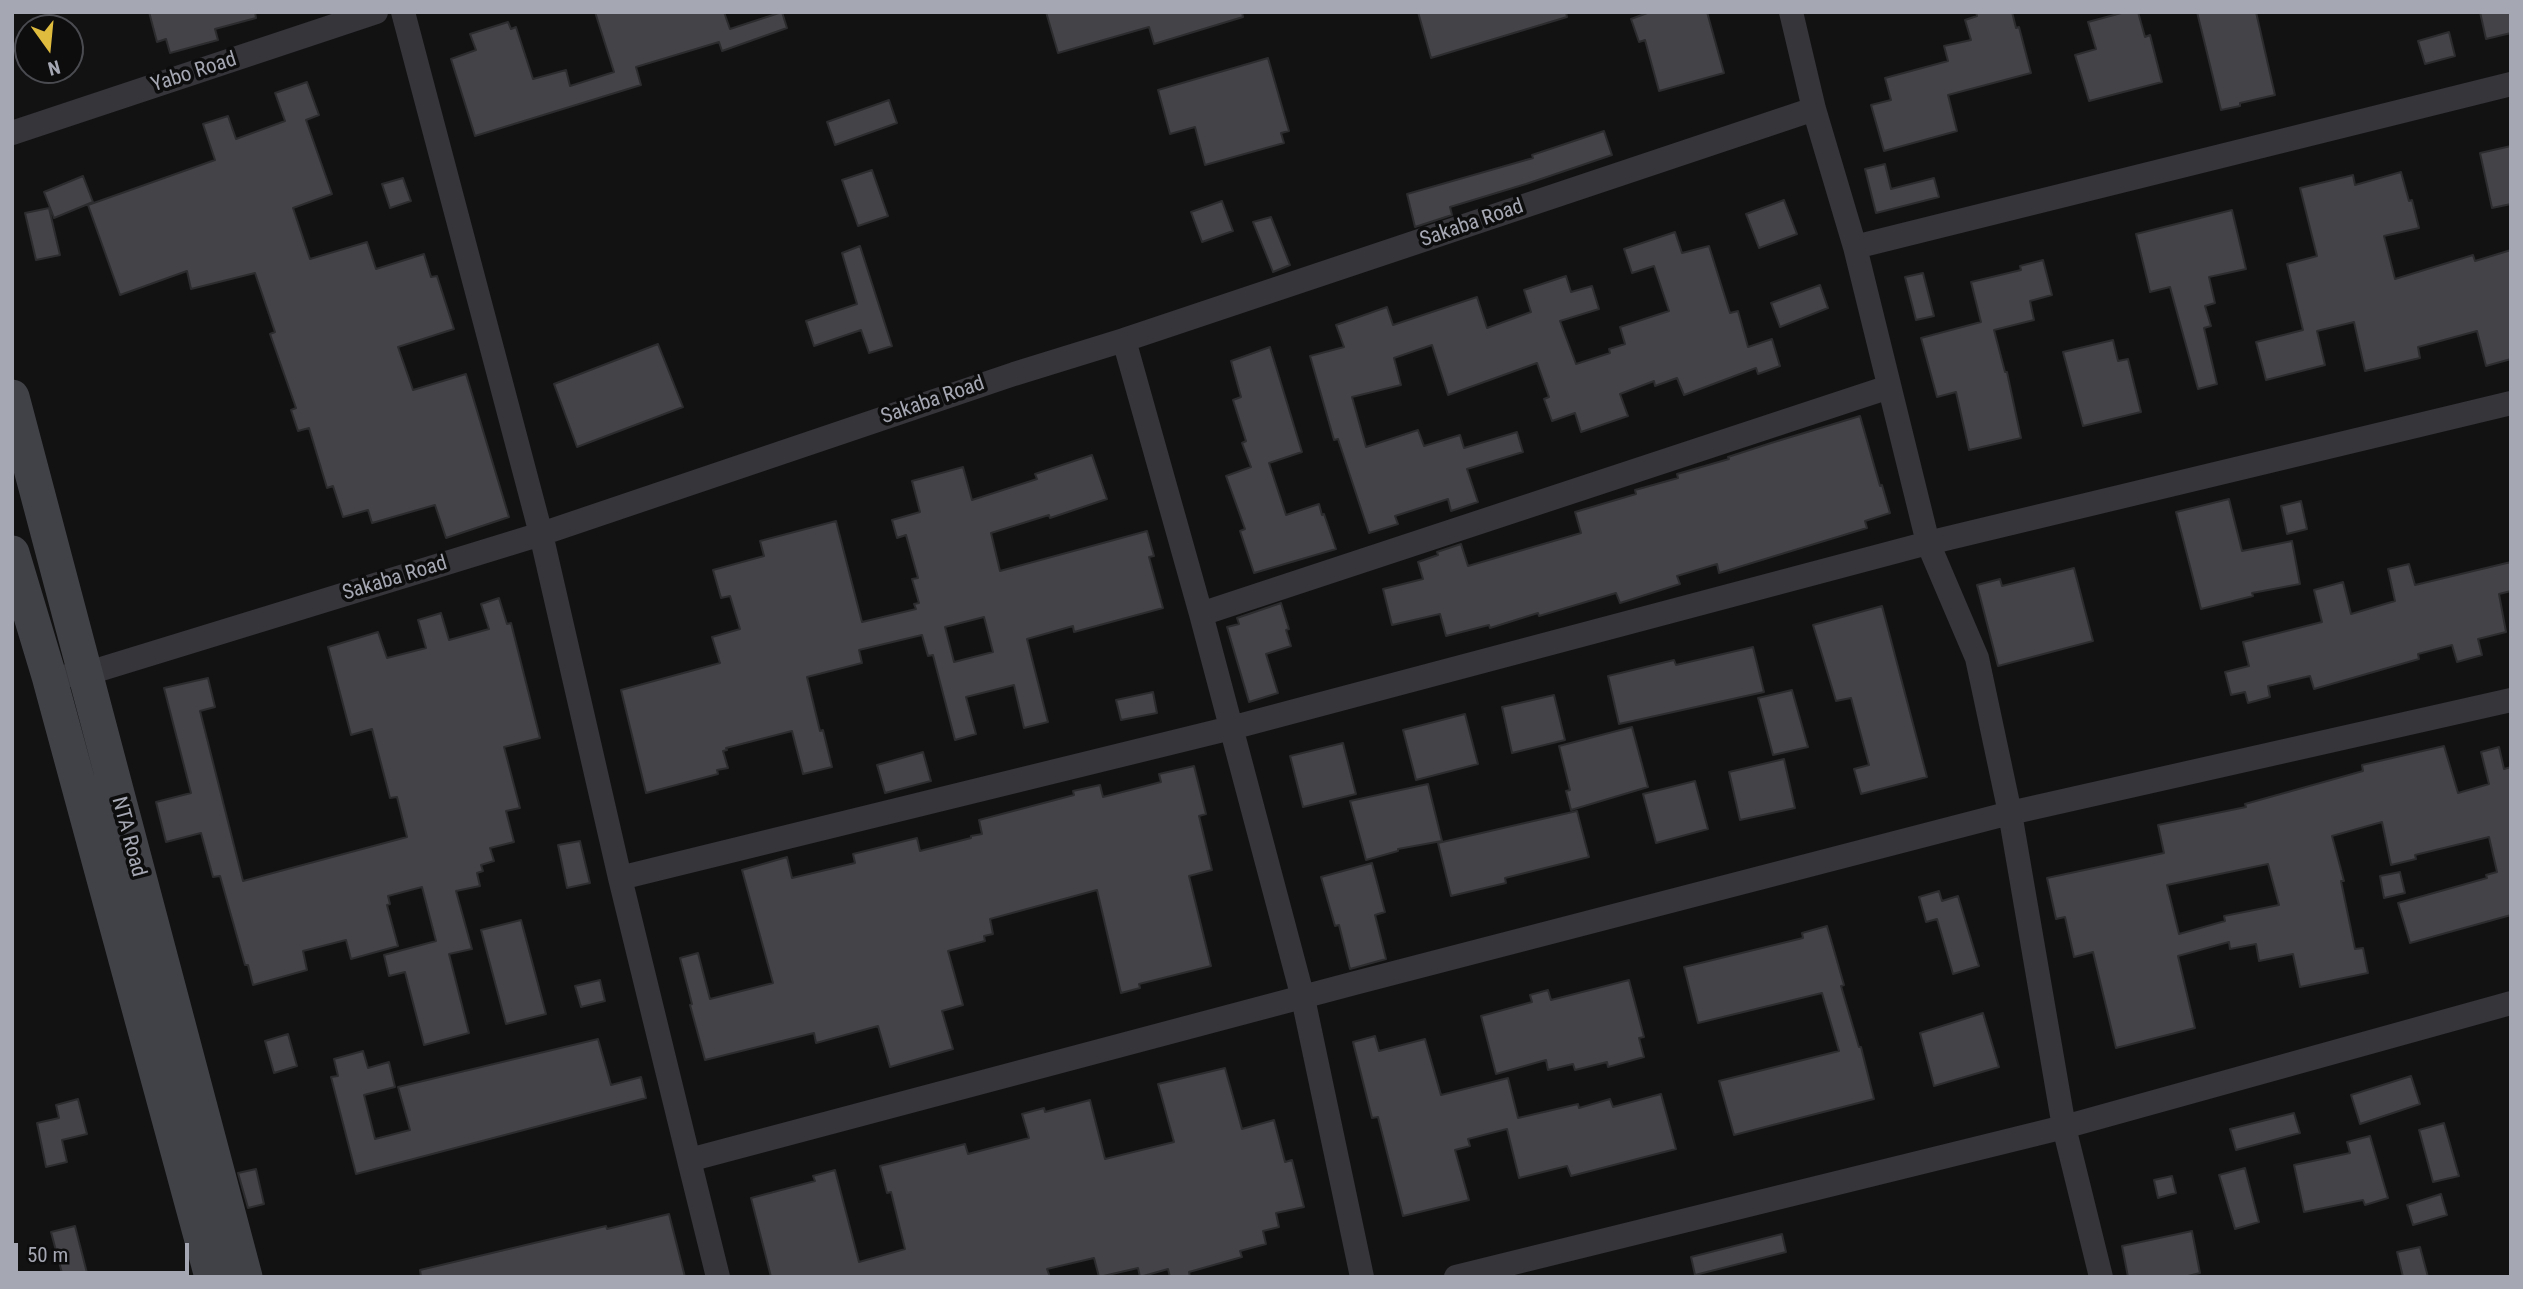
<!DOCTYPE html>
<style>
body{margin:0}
#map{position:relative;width:2523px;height:1289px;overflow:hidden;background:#121213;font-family:"Roboto Condensed",sans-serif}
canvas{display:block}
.frame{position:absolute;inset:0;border:14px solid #a5a7b2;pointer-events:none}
.north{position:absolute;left:14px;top:14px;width:70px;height:70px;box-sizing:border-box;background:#0d0d0e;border:2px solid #4a4b50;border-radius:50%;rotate:165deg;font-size:19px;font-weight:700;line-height:28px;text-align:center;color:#a5a7b2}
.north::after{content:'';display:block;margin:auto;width:24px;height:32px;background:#dfbb3e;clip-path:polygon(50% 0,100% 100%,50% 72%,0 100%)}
.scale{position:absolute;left:14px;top:1243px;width:175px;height:32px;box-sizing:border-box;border:4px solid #a5a7b2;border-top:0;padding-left:9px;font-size:21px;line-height:24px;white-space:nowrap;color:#a5a7b2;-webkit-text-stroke:5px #0d0d0e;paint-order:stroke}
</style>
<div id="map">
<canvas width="2523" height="1289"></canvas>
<div class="frame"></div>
<div class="north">N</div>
<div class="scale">50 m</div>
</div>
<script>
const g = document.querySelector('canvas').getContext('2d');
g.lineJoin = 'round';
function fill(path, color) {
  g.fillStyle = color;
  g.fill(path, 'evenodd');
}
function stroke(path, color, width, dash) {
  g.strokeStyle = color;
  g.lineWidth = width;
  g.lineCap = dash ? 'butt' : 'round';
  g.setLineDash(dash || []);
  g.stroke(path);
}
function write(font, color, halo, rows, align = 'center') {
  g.font = font + ' "Roboto Condensed",sans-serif';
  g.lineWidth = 7;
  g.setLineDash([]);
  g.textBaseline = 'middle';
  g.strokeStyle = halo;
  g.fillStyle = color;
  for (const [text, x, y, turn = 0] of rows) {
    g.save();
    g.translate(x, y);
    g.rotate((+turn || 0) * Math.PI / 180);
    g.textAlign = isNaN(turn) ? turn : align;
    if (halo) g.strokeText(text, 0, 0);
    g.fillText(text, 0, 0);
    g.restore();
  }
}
const building = new Path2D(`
 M 149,12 L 255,12 L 256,18 L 215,29 L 218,40 L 170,53 L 166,39 L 157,42 Z
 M 595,12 L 724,12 L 730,29 L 782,12 L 787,28 L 722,51 L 719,42 L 636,67 L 641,85 L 475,136 L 451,59 L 476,50 L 470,34 L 508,22 L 511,29 L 516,27 L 533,79 L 566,70 L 570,86 L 614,72 Z
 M 1046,12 L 1242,12 L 1243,17 L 1154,44 L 1149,27 L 1058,53 Z
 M 1418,12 L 1566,12 L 1567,17 L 1431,58 Z
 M 1650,12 L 1707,12 L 1724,73 L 1659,91 L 1645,40 L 1639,42 L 1631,19 Z
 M 1976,12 L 2012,12 L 2016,28 L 2019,27 L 2031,73 L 1948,95 L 1957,131 L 1884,151 L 1871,105 L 1891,100 L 1885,78 L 1948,61 L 1944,46 L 1971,40 L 1965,20 L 1977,16 Z
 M 2125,12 L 2138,12 L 2145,37 L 2150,35 L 2162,82 L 2089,101 L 2075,55 L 2096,49 L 2088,22 Z
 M 2197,12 L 2256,12 L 2275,95 L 2240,103 L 2240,106 L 2221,110 Z
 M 2480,12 L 2511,12 L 2511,33 L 2486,39 Z
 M 2449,32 L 2455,56 L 2425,64 L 2418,41 Z
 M 1268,58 L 1289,131 L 1281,133 L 1284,143 L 1205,165 L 1195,127 L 1170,134 L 1158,90 Z
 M 307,82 L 319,115 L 306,120 L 332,194 L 293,208 L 310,259 L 367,242 L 376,269 L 424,254 L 431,277 L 437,276 L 454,329 L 398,347 L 413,390 L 466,374 L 509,517 L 446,538 L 435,505 L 372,523 L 368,510 L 343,517 L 333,486 L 327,488 L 309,428 L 298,431 L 291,410 L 296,408 L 270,334 L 275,332 L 255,273 L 191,289 L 187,271 L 120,295 L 88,205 L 215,160 L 203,124 L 228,116 L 236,139 L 285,121 L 275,93 Z
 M 889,100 L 897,123 L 835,145 L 827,122 Z
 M 1604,131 L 1612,155 L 1526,184 L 1450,207 L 1452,215 L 1415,227 L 1407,194 L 1533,158 L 1532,155 Z
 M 2511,146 L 2511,204 L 2492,208 L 2480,153 Z
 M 1885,164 L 1891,189 L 1934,178 L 1939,197 L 1876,213 L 1865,169 Z
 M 872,170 L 888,216 L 858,226 L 842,180 Z
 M 2401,172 L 2409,201 L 2412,200 L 2419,228 L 2384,236 L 2395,279 L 2473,255 L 2475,261 L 2511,250 L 2511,359 L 2486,366 L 2477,331 L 2418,347 L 2420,358 L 2365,371 L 2354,322 L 2317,331 L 2325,365 L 2266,380 L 2256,342 L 2303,330 L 2287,264 L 2317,256 L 2300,188 L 2353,175 L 2355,185 Z
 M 83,176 L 93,202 L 54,218 L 44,192 Z
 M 403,178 L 411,201 L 390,208 L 382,184 Z
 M 1784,200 L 1797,234 L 1759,248 L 1746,214 Z
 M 1222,201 L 1233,231 L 1202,242 L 1191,212 Z
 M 49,208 L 60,255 L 36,260 L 25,213 Z
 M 2232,210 L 2246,269 L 2209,277 L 2215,303 L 2205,306 L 2211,326 L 2204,328 L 2217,384 L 2198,389 L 2170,287 L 2150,292 L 2136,234 Z
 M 1271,217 L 1290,265 L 1273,272 L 1253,222 Z
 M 1675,232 L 1682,253 L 1709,246 L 1730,313 L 1738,311 L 1748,347 L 1772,339 L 1780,366 L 1758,374 L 1756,368 L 1684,395 L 1677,378 L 1655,386 L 1654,381 L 1620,394 L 1628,416 L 1581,432 L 1575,413 L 1552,421 L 1544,399 L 1549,397 L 1537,363 L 1448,395 L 1432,345 L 1394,358 L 1401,385 L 1352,397 L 1366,447 L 1418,430 L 1424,446 L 1460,435 L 1464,448 L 1517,432 L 1523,452 L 1467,469 L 1478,502 L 1451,511 L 1448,499 L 1395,516 L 1398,524 L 1369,533 L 1338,439 L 1334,440 L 1310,356 L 1344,347 L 1336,325 L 1387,307 L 1393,325 L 1477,297 L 1487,328 L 1531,312 L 1524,290 L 1566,276 L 1571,292 L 1592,286 L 1599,309 L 1560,321 L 1576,364 L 1610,353 L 1609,349 L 1625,344 L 1620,327 L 1669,311 L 1654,266 L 1632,273 L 1624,249 Z
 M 860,246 L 892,346 L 869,353 L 861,330 L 814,346 L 806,321 L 857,304 L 842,253 Z
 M 2043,260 L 2052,295 L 2030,301 L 2034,320 L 1994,330 L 2005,372 L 2007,372 L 2021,438 L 1969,450 L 1956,392 L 1937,397 L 1921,338 L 1981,322 L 1971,282 L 2021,270 L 2020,266 Z
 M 1923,273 L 1934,316 L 1916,320 L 1905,277 Z
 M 1820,285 L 1828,308 L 1780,327 L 1771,303 Z
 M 2113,340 L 2118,361 L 2128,359 L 2141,412 L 2083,426 L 2063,352 Z
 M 658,344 L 683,407 L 577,447 L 554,384 Z
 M 1270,347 L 1302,452 L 1269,463 L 1286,515 L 1319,504 L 1322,515 L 1324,514 L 1336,549 L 1254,573 L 1240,531 L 1245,529 L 1226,476 L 1251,467 L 1242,443 L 1246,441 L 1233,400 L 1241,397 L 1231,361 Z
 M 1860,416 L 1880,486 L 1882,485 L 1890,513 L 1865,521 L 1867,528 L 1719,573 L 1717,564 L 1677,576 L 1680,584 L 1620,603 L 1616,593 L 1539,616 L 1538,613 L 1490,628 L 1489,625 L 1446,636 L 1440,614 L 1392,625 L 1383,589 L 1423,579 L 1418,562 L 1438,555 L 1437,552 L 1461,544 L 1468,566 L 1581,533 L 1575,512 L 1636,494 L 1635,490 L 1678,478 L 1677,474 L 1729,459 L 1728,457 L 1771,443 Z
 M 1092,455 L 1107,499 L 1050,518 L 1049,515 L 991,533 L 1000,571 L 1147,531 L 1154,556 L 1149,557 L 1163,608 L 1074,632 L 1073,626 L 1027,639 L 1048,722 L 1024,728 L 1014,685 L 966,697 L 976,734 L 955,740 L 933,655 L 928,656 L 922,635 L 859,650 L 862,663 L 807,677 L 820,731 L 823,730 L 832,767 L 803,774 L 792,731 L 726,748 L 727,750 L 723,751 L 728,768 L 717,770 L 718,774 L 646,793 L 621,690 L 720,663 L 712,637 L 740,629 L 730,596 L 721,598 L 713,570 L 764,556 L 760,541 L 836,521 L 862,622 L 916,609 L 914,604 L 919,603 L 912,579 L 918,578 L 906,535 L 897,538 L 892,520 L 920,512 L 912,481 L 963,467 L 972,500 L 1037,479 L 1035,474 ZM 984,617 L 993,652 L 954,662 L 945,627 Z
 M 2229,499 L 2242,551 L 2292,541 L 2300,584 L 2252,593 L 2253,596 L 2201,609 L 2176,512 Z
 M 2301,501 L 2307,529 L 2287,534 L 2281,506 Z
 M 2511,562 L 2511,591 L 2499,594 L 2506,632 L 2478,639 L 2482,655 L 2457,662 L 2452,645 L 2418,654 L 2419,659 L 2314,689 L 2310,676 L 2268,686 L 2270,697 L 2248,703 L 2245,692 L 2231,695 L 2225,672 L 2249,666 L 2243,642 L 2322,622 L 2314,590 L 2343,582 L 2351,614 L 2395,601 L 2388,569 L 2409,564 L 2415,585 Z
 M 2074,568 L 2093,641 L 1998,666 L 1977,585 L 2000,579 L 2002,586 Z
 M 499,598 L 507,624 L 511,623 L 540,738 L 504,747 L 520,808 L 506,811 L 514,842 L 490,848 L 494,861 L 481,865 L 483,871 L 477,873 L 480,886 L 456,891 L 472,949 L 449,954 L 469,1033 L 424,1045 L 405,972 L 389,976 L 384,955 L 436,941 L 422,887 L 388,896 L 390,904 L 387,905 L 398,946 L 351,959 L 346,940 L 303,951 L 307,970 L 253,985 L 248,965 L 245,965 L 220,876 L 213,877 L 201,833 L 166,842 L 156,802 L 191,793 L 164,688 L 208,678 L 215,707 L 200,711 L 243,881 L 407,837 L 397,797 L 390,798 L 372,729 L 351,735 L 328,647 L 378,632 L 387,658 L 426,648 L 418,620 L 441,613 L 449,640 L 489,629 L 481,604 Z
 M 1281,603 L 1289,629 L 1286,630 L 1291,646 L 1266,654 L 1278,693 L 1249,702 L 1227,627 L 1239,624 L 1237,618 Z
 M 1882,606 L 1927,777 L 1861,794 L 1854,769 L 1869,765 L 1851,698 L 1836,701 L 1813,625 Z
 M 1753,647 L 1764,692 L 1619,724 L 1608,676 L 1674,660 L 1676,665 Z
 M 1792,690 L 1808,747 L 1773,755 L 1758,698 Z
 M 1153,692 L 1157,713 L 1121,720 L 1116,700 Z
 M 1554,695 L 1565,740 L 1512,753 L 1502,707 Z
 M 1465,714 L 1478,764 L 1416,780 L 1403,730 Z
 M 1632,727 L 1648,787 L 1571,810 L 1566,791 L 1570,790 L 1559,746 Z
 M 1343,743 L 1356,794 L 1303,807 L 1290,756 Z
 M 2444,746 L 2458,793 L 2489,784 L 2481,752 L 2499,747 L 2504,769 L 2511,767 L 2511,915 L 2410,943 L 2398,903 L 2487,878 L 2486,875 L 2497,872 L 2489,837 L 2415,855 L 2416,859 L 2391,865 L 2382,822 L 2332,836 L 2344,881 L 2341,881 L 2355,949 L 2363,948 L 2368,973 L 2300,987 L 2293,954 L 2259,961 L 2256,944 L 2230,949 L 2229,942 L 2178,956 L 2195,1028 L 2116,1048 L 2093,952 L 2074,957 L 2065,917 L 2056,919 L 2047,878 L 2164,853 L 2158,825 L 2246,807 L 2245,804 L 2363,771 L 2362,765 ZM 2268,864 L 2279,905 L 2224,916 L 2225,921 L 2179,934 L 2167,885 Z
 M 923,752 L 931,781 L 885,793 L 877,765 Z
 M 1784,759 L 1795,808 L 1740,820 L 1729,772 Z
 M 1194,766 L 1206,814 L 1199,816 L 1212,870 L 1189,876 L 1211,966 L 1139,984 L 1140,988 L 1121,993 L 1097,890 L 990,919 L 993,934 L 984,936 L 985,941 L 948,951 L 963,1005 L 942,1011 L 953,1049 L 890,1067 L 878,1026 L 816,1043 L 814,1033 L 705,1060 L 690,1005 L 692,1004 L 680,958 L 698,953 L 710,999 L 773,983 L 742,870 L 787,857 L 792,878 L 855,863 L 853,854 L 917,838 L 920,851 L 971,838 L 971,836 L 982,834 L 979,820 L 1074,795 L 1073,791 L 1100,785 L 1103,797 L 1161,782 L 1159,774 Z
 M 1695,781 L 1708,829 L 1656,843 L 1643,794 Z
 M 1428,784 L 1442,841 L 1398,849 L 1398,851 L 1366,860 L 1350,801 Z
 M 1577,811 L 1589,857 L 1505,878 L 1506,883 L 1451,896 L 1438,843 Z
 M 580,841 L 590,883 L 567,888 L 558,845 Z
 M 1372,863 L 1385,912 L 1375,915 L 1386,959 L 1350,969 L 1339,925 L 1335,926 L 1321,877 Z
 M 2400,872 L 2405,893 L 2384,898 L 2380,876 Z
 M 1939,891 L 1942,901 L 1958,896 L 1979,966 L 1953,974 L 1937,919 L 1926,922 L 1919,897 Z
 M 521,920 L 546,1014 L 506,1024 L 481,930 Z
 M 1827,926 L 1844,985 L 1841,986 L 1859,1047 L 1861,1047 L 1874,1099 L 1734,1135 L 1719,1081 L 1839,1051 L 1822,993 L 1698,1023 L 1684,967 L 1803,938 L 1802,933 Z
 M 600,980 L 605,1001 L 581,1007 L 575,986 Z
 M 1629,980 L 1644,1037 L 1639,1038 L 1644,1057 L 1608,1067 L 1607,1062 L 1575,1070 L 1573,1064 L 1548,1070 L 1546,1060 L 1496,1074 L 1481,1016 L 1532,1002 L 1530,995 L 1548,990 L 1551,1000 Z
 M 1983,1013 L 1999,1067 L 1934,1086 L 1920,1033 Z
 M 288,1034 L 297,1066 L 274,1073 L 265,1041 Z
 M 1375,1036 L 1379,1051 L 1425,1039 L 1441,1095 L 1508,1078 L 1518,1118 L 1578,1104 L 1579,1108 L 1610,1099 L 1613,1107 L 1661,1094 L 1676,1149 L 1571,1176 L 1567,1166 L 1519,1178 L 1507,1129 L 1468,1139 L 1470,1146 L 1455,1150 L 1469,1200 L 1403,1216 L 1378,1117 L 1372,1118 L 1353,1042 Z
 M 598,1039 L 611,1085 L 641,1077 L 646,1098 L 356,1174 L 331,1077 L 338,1076 L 334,1059 L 363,1051 L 368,1068 L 389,1062 L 395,1087 L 364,1095 L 375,1139 L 410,1130 L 398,1087 Z
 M 1225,1068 L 1242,1129 L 1274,1120 L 1285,1162 L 1292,1160 L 1304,1207 L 1276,1213 L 1279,1227 L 1263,1231 L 1266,1244 L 1240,1251 L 1242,1257 L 1189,1272 L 1190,1277 L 1170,1277 L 1168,1269 L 1140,1277 L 1138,1268 L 1099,1277 L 1094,1258 L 1047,1269 L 1050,1277 L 771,1277 L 751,1198 L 815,1181 L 813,1176 L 835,1170 L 859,1262 L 905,1249 L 891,1192 L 887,1193 L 880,1166 L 965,1144 L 968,1154 L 1029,1138 L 1022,1114 L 1044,1108 L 1045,1112 L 1090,1100 L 1105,1159 L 1174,1142 L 1158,1084 Z
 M 2411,1076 L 2420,1104 L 2360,1124 L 2351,1095 Z
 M 78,1099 L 87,1134 L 62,1140 L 67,1162 L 46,1167 L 37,1123 L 59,1118 L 56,1105 Z
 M 2294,1113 L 2300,1133 L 2236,1150 L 2230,1129 Z
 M 2444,1123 L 2459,1176 L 2433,1182 L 2419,1130 Z
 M 2370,1136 L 2388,1198 L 2365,1205 L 2363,1200 L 2304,1212 L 2294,1165 L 2350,1153 L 2347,1142 Z
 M 2245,1168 L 2259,1222 L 2235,1229 L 2219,1175 Z
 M 256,1169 L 264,1204 L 248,1208 L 238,1173 Z
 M 2172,1176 L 2176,1193 L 2158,1198 L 2154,1180 Z
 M 2441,1194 L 2447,1215 L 2413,1225 L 2407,1205 Z
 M 669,1214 L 685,1277 L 421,1277 L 420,1270 L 606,1226 L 607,1229 Z
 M 75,1226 L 88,1277 L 63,1277 L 51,1232 Z
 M 2192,1231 L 2200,1273 L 2184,1277 L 2128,1277 L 2122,1246 Z
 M 1782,1234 L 1786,1252 L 1695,1275 L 1691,1257 Z
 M 2420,1247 L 2428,1277 L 2403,1277 L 2397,1252 Z`);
fill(building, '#444448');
stroke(building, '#2c2c2f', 2);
stroke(new Path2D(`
 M 403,12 L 541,534 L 620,878 L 689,1160 L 1355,983 L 2010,813 L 2511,700
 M 1791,12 L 1814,109 L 1855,247 L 1928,543 L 1977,658 L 2010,813 L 2064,1127 L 2101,1277
 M 12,133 L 376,12
 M 1855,247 L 2511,84
 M 1124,340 L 1201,614 L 1303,998 L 1362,1277
 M 1201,614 L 1889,387
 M 70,675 L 85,674 L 541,534 L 1014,374 L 1124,340 L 1814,109
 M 620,878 L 1231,728 L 1928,543 L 2511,403
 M 689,1160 L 718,1277
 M 1456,1277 L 2064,1127 L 2511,1003`), '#35353a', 24);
stroke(new Path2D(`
 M 12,397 L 245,1277
 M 12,553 L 49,676 L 212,1277`), '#414248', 35);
write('21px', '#a5a7b2', '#0d0d0e', [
 ["Yabo Road",194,73,-18],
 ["Sakaba Road",1472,224,-19],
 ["Sakaba Road",933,401,-19],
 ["Sakaba Road",395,579,-17],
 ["NTA Road",128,837,75]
]);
</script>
